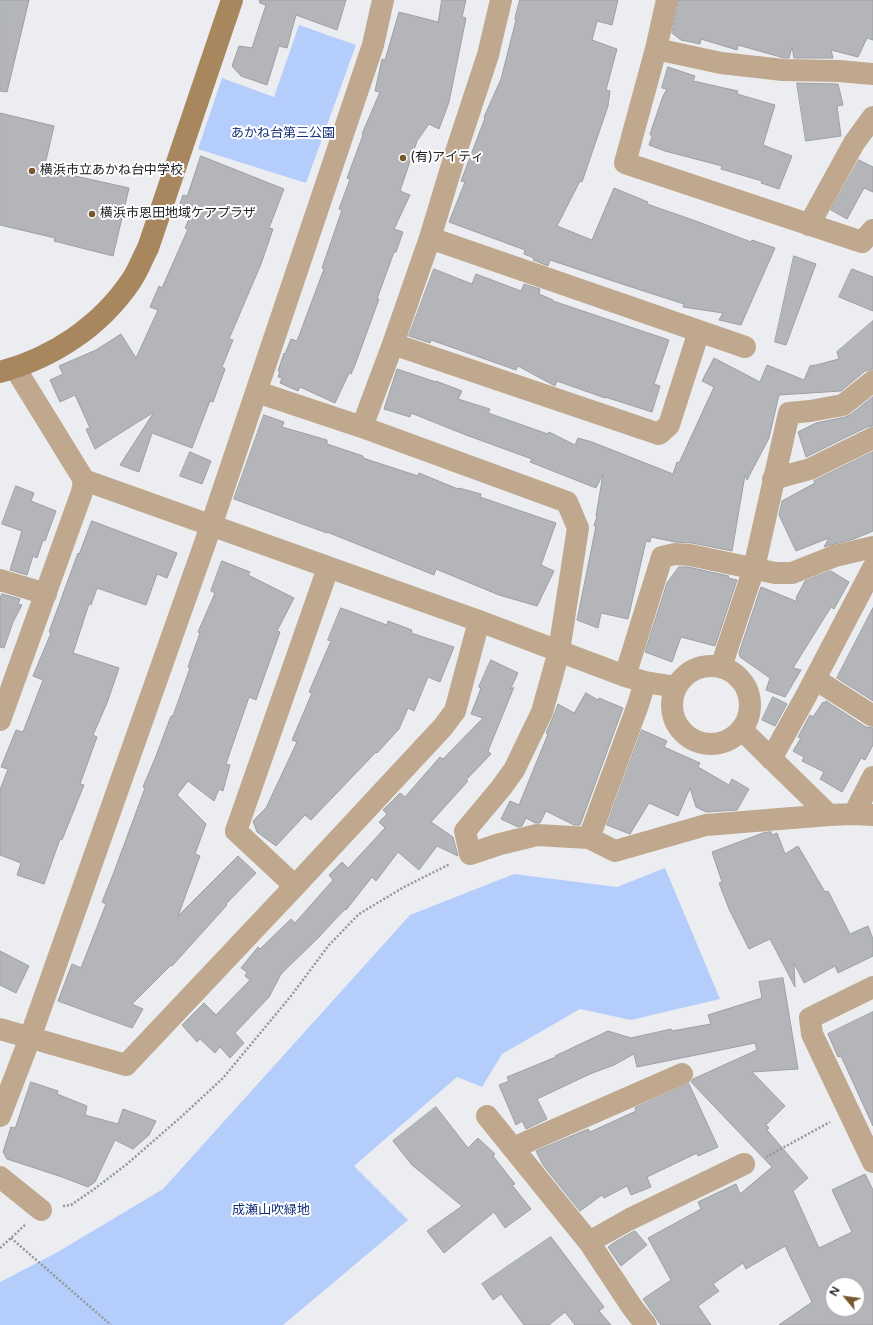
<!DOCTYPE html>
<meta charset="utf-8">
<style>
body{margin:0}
#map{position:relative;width:873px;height:1325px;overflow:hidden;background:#ebedf1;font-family:"Varela Round",sans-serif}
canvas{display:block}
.north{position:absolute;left:825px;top:1277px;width:40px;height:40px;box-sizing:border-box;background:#fff;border:1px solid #a6a7a7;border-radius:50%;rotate:299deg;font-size:11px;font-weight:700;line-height:16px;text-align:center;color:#212223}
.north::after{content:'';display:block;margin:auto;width:14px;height:18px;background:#78572e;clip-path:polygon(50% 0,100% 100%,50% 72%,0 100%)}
</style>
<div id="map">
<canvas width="873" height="1325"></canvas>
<div class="north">N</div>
</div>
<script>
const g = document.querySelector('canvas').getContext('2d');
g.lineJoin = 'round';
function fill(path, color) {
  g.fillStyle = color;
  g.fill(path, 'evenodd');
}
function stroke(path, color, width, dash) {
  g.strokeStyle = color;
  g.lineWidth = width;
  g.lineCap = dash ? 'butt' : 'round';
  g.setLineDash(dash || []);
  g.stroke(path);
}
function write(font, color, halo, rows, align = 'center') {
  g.font = font + ' "Varela Round","Noto Sans JP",sans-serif';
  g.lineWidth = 4;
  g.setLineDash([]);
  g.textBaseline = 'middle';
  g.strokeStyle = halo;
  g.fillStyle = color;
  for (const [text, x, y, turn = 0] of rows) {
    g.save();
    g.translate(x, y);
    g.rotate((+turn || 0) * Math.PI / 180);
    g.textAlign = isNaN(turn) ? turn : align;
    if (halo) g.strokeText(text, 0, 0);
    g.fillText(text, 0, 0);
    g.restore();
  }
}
fill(new Path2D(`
 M 299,25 L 356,45 L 306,183 L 198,149 L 222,78 L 274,97 Z
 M 665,868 L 720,999 L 631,1020 L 580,1009 L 502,1054 L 482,1087 L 457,1077 L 354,1166 L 408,1220 L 283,1325 L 0,1325 L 0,1282 L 56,1253 L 163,1189 L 410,915 L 514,874 L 617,887 Z`), '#b5cdfb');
const building = new Path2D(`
 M 0,0 L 29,0 L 7,92 L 0,91 Z
 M 260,0 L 346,0 L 337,30 L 296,15 L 287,48 L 279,46 L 267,85 L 241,76 L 232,66 L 239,46 L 252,48 L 266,5 L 260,3 Z
 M 442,0 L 466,0 L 462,17 L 466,18 L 449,102 L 439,129 L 429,124 L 417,141 L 400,191 L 410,195 L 394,229 L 403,232 L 396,252 L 394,252 L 377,299 L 379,299 L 355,365 L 351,374 L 349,373 L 335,403 L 300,387 L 298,391 L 280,383 L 282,378 L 278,377 L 280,371 L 278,371 L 284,353 L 285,354 L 291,339 L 297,341 L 324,269 L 322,268 L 342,210 L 339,209 L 350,179 L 347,178 L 363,135 L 362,134 L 380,92 L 375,91 L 382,59 L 385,60 L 399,12 L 438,22 Z
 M 520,0 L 618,0 L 612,25 L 597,21 L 592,40 L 617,49 L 606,90 L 610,91 L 608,106 L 582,182 L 580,181 L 557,226 L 592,240 L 614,188 L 648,202 L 647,204 L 696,221 L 751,242 L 752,240 L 775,248 L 741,325 L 719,320 L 723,313 L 683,307 L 684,304 L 625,285 L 550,260 L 548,266 L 533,260 L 534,258 L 524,254 L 525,250 L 449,222 L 465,182 L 461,181 L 485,118 L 484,117 L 501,79 L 516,20 L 515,19 Z
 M 679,0 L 873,0 L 873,40 L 867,38 L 858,57 L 831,50 L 833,58 L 794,58 L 792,47 L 789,58 L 784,58 L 738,45 L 737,50 L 701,39 L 700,44 L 681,40 L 672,33 Z
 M 668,67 L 695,76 L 693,81 L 738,91 L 737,94 L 775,105 L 763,145 L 792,156 L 779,189 L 761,183 L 762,181 L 721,169 L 722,166 L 665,151 L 649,145 L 652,137 L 650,134 L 663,96 L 667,89 L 662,88 Z
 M 797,83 L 838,84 L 843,105 L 837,106 L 841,136 L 806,141 Z
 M 0,113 L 54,126 L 44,169 L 129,188 L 113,256 L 54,241 L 55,238 L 0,225 Z
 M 201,156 L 284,189 L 269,228 L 273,229 L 261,264 L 229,339 L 233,340 L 222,367 L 225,369 L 213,402 L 210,401 L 192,448 L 152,433 L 139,472 L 120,465 L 154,412 L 95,449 L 86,429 L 90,428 L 75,395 L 60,402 L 50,380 L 63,374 L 59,366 L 96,350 L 121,334 L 136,358 L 158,310 L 150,307 L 159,286 L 162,288 L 188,229 L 185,228 L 190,217 L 177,212 L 183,195 L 187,196 Z
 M 859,160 L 873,167 L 873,192 L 864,188 L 847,219 L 831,210 Z
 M 794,256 L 816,264 L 786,345 L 775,342 Z
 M 434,269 L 472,284 L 476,274 L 521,291 L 524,284 L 540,289 L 539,294 L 553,300 L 553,301 L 669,340 L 654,384 L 660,386 L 652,412 L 605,397 L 605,398 L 557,381 L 555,386 L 518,366 L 516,370 L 431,340 L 430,343 L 409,336 Z
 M 852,269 L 873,277 L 873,311 L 839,297 Z
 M 873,321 L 873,369 L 865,371 L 841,391 L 779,395 L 769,438 L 747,480 L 745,475 L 732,551 L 692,543 L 675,542 L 651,537 L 650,542 L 646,541 L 628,619 L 601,613 L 598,628 L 577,620 L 596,526 L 594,526 L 597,516 L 596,516 L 603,474 L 596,488 L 530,462 L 532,459 L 466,435 L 411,413 L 410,417 L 384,409 L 397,369 L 436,382 L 436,381 L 462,391 L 458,399 L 490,409 L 488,413 L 548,434 L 549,432 L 575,445 L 578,438 L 592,442 L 673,474 L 677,462 L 679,463 L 714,387 L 702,381 L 714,358 L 760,382 L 767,365 L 804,380 L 810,366 L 816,365 L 839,359 L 837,352 Z
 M 873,397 L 873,426 L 867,427 L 806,457 L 798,432 L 816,423 L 845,417 L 850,415 Z
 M 264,415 L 284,422 L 282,427 L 327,440 L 327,444 L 363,456 L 363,458 L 418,476 L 419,473 L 458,489 L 459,488 L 481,494 L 480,497 L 556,523 L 541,565 L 554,571 L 537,606 L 499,595 L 436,569 L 434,575 L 327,532 L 327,533 L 234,499 Z
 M 190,452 L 211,461 L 202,484 L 180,476 Z
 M 873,452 L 873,531 L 854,539 L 824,547 L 829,538 L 796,551 L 779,515 L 782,501 L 815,483 L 814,481 Z
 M 16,486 L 34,493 L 31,501 L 56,511 L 45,541 L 43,540 L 37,558 L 33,556 L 27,575 L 10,570 L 22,531 L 2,524 Z
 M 92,521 L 177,553 L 167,578 L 157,574 L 146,605 L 97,588 L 91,605 L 89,604 L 73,653 L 119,668 L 107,703 L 93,735 L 97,737 L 80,784 L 84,785 L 62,840 L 60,839 L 44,884 L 17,875 L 21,863 L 0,855 L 0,790 L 8,769 L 1,767 L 16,730 L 23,732 L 43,680 L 33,676 L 51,633 L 49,632 L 78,553 L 79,554 Z
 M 222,561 L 250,572 L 248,575 L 294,598 L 277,631 L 280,632 L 256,700 L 249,697 L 226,764 L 230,765 L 223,791 L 219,789 L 214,801 L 188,781 L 177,795 L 206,824 L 195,854 L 200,856 L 178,916 L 238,856 L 256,873 L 226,904 L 227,905 L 172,966 L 171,965 L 132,1004 L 143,1009 L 132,1028 L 58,1001 L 72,964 L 81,968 L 106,904 L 102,902 L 114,872 L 145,788 L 143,787 L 156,756 L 171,716 L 173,716 L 190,668 L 188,667 L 200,633 L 198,632 L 215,593 L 211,591 Z
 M 679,567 L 688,567 L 729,576 L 728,578 L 737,580 L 715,646 L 681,637 L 672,662 L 645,652 L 667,583 Z
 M 831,571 L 849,582 L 834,609 L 831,607 L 793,668 L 801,670 L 785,697 L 766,690 L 770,678 L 740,657 L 739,653 L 761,587 L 798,602 L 796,598 L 805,581 Z
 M 2,594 L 20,599 L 18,604 L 22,605 L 13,622 L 4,648 L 0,647 L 0,599 Z
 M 341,608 L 387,625 L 388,621 L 412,630 L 411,633 L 454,647 L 440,682 L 428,677 L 414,711 L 408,708 L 399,729 L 377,753 L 376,752 L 311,820 L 305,815 L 276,846 L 257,832 L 253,821 L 266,808 L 297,742 L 292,740 L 312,693 L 309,692 L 331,641 L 328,640 Z
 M 873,608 L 873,701 L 837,678 Z
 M 491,660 L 518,673 L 510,690 L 514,687 L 488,751 L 491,754 L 466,780 L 468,781 L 431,822 L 453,837 L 458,856 L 437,846 L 419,870 L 398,852 L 376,881 L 372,877 L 346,910 L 345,909 L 319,937 L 281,974 L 269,997 L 235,1033 L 244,1043 L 230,1058 L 220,1047 L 215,1053 L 200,1039 L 197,1042 L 182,1025 L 204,1003 L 216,1015 L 250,980 L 245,976 L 247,972 L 241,968 L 258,947 L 260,949 L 291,919 L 295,923 L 333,880 L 329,875 L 342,862 L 348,868 L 385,828 L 379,822 L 387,814 L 383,810 L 400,793 L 405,797 L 440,757 L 443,759 L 483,718 L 471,714 L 481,688 L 479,687 Z
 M 586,693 L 598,700 L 599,698 L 623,708 L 580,825 L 574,825 L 546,811 L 540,823 L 535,823 L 526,818 L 522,826 L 518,827 L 501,819 L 510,801 L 519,805 L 548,734 L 546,733 L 553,717 L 558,704 L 574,713 Z
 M 773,697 L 787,704 L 775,726 L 762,720 Z
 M 826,701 L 866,727 L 873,728 L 873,745 L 865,760 L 861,758 L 842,792 L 820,779 L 824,772 L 802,761 L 804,757 L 793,751 L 801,738 L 798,737 L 810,715 L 813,717 L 823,702 L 825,703 Z
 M 642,730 L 667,741 L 664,747 L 700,763 L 698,767 L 729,785 L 732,779 L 749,789 L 737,810 L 706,812 L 696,807 L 690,788 L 678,816 L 649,803 L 630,834 L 607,825 Z
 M 771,832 L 772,835 L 777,833 L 785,854 L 798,846 L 825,892 L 828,891 L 850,934 L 868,926 L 873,939 L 873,956 L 838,973 L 835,966 L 804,983 L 794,963 L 795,987 L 770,939 L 749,949 L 729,909 L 719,883 L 722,882 L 712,852 L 763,833 Z
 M 0,951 L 29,966 L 16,993 L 0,985 Z
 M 783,978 L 798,1069 L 752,1072 L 785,1106 L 766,1125 L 769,1128 L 767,1130 L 808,1178 L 793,1191 L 819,1248 L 852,1232 L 832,1190 L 865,1174 L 873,1190 L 873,1325 L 779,1325 L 812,1302 L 785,1246 L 746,1269 L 743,1263 L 713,1284 L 719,1291 L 698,1306 L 711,1325 L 661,1325 L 643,1299 L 671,1280 L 648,1238 L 701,1209 L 698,1202 L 736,1184 L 740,1194 L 772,1167 L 691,1082 L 693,1079 L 757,1050 L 755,1043 L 637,1067 L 634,1054 L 614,1065 L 590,1074 L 537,1099 L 547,1119 L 526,1129 L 522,1121 L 516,1125 L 499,1085 L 509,1081 L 507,1077 L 556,1057 L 555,1056 L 608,1031 L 631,1038 L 671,1029 L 672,1031 L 711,1024 L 708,1015 L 762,998 L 759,982 ZM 833,1285 L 857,1285 L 857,1309 L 833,1309 Z
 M 873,1012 L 873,1126 L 841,1056 L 838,1057 L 828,1034 Z
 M 31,1082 L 58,1091 L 57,1094 L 87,1106 L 85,1115 L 118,1124 L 123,1109 L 156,1121 L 149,1135 L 133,1149 L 115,1140 L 95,1182 L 88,1187 L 62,1177 L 7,1159 L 3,1152 L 11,1127 L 15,1128 Z
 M 689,1084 L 718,1147 L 698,1156 L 697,1153 L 647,1177 L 651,1187 L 631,1195 L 627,1186 L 604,1198 L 602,1195 L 580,1211 L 543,1165 L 536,1151 L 588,1129 L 590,1132 L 636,1111 L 635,1108 Z
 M 436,1107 L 468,1148 L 478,1138 L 495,1154 L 493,1156 L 515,1184 L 512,1185 L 531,1209 L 505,1228 L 494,1212 L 444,1253 L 427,1231 L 462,1206 L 412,1165 L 393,1141 Z
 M 635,1231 L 647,1245 L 621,1266 L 608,1247 L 615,1242 Z
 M 551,1237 L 604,1307 L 599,1311 L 611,1325 L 575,1325 L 565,1312 L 549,1325 L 524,1325 L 501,1294 L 493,1300 L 482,1284 Z`);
fill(building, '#b3b5b9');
stroke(building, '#9d9fa3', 1);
stroke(new Path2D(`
 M 766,1157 L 830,1122
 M 63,1206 L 71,1205 L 97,1187 L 127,1164 L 181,1117 L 223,1078 L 291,996 L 329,945 L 359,914 L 404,887 L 450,864
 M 11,1238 L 111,1325
 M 0,1248 L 25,1225`), '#96979a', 2.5, [2, 2]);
stroke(new Path2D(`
 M 667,0 L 656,49 L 625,163 L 862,242 L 873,230
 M 656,49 L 721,63 L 783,70 L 839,71 L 873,74
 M 809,225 L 854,143 L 873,117
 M 430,238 L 745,347
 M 393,344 L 659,434 L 669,425 L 699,331
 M 257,392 L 362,427 L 567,502 L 578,528 L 559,651 L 542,712 L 514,770 L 501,788 L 465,831 L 470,854 L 500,844 L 537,835 L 589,838 L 615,851 L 706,825 L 829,815 L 854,814 L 873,815
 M 362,427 L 393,344 L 430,238 L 456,152 L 488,55 L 501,0
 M 773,479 L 810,469 L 873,438
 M 84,480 L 479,621 L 625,676 L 645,682 L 676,687
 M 0,580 L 46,594
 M672 705a39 39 0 1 1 78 0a39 39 0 1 1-78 0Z
 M 721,667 L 754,568 L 789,413 L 810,411 L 843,405 L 873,381
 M 625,676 L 662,557 L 675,554 L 690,555 L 775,573 L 792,573 L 835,556 L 873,547
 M 815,679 L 873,716
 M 0,720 L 82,492 L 84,480 L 15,368
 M 742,730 L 829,815
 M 771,759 L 806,696 L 873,568
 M 854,814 L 873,777
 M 589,838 L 638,705 L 645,682
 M 295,886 L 236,831 L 328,568
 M 873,987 L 810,1018 L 812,1034 L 873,1162
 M 0,1029 L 126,1065 L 295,886 L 443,727 L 455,711 L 479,621
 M 0,1116 L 30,1038 L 211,526 L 373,45 L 383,0
 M 487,1116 L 589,1242 L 632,1307 L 646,1325
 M 513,1148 L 682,1074
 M 0,1177 L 41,1210
 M 589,1242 L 630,1219 L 744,1164`), '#bfa88d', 22);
stroke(new Path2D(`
 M 0,372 C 52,358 100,327 131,281 C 138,271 142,259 148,248 L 232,0`), '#a8865e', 22);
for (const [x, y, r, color] of [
 [403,158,4,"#78572e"],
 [32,171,4,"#78572e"],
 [92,214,4,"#78572e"]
]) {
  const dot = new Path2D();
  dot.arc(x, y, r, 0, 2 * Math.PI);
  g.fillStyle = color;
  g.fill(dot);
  stroke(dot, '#fff', 1.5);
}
write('13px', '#13307a', '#fff', [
 ["あかね台第三公園",283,134],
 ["成瀬山吹緑地",271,1211]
]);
write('13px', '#212223', '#fff', [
 ["(有)アイティ",411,158],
 ["横浜市立あかね台中学校",40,171],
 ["横浜市恩田地域ケアプラザ",100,214]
], 'left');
</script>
